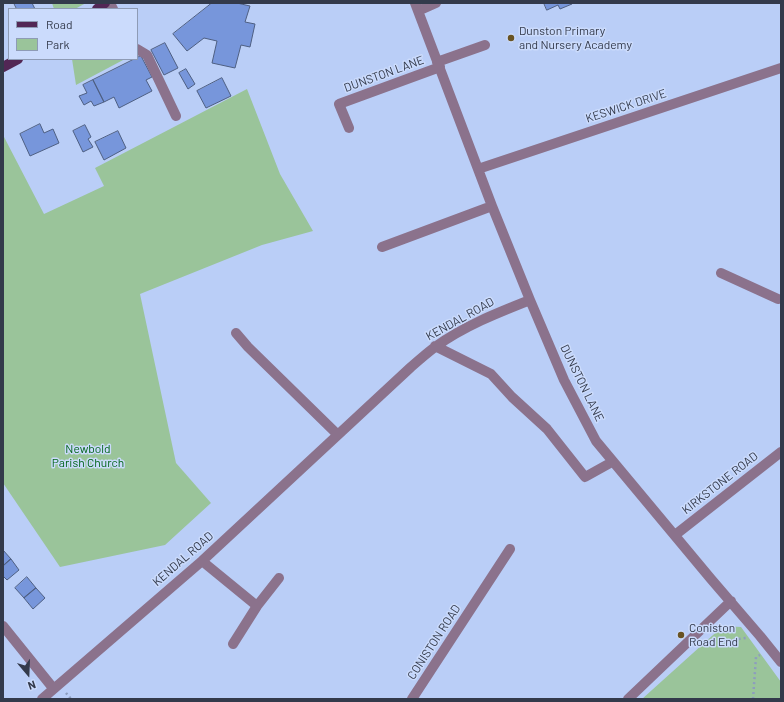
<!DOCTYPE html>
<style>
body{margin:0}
#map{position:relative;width:784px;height:702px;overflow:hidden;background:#bacef7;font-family:Barlow,sans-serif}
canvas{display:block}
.frame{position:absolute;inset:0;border:4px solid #333a4b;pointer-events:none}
.legend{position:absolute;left:8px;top:8px;width:130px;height:52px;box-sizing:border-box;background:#cbdbfc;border:1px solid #8e9bb5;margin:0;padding:5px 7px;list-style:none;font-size:12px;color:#333a4b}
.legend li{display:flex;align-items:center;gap:8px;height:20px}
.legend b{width:20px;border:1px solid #8e9bb5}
.north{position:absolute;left:8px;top:654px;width:40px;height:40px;-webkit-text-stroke:3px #cbdbfc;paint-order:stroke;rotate:161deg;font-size:11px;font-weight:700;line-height:16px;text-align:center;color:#333a4b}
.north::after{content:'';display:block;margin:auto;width:14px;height:18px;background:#333a4b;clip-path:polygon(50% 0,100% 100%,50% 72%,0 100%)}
</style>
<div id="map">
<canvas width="784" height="702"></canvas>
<div class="frame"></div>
<ul class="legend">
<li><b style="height:5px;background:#522755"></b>Road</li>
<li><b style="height:11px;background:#9ac49a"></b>Park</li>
</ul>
<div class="north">N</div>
</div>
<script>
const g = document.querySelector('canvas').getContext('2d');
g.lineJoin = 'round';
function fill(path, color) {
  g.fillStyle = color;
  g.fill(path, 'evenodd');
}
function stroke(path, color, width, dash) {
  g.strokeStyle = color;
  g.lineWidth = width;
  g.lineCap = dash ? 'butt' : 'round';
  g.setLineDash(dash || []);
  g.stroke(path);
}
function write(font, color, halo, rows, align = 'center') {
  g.font = font + ' Barlow,sans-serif';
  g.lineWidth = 3;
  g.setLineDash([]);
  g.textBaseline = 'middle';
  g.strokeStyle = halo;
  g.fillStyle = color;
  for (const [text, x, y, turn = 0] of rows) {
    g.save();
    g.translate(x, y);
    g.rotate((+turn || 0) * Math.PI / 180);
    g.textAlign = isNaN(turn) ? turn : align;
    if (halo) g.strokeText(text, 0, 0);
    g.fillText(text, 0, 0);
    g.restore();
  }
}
fill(new Path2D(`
 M 52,3 L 86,3 L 75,9 L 54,9 Z
 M 72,59 L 125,59 L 76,85 Z
 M 247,89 L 280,174 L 313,231 L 262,245 L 140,294 L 176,463 L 211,503 L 165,545 L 60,567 L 3,483 L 3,135 L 44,214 L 104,186 L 95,168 Z
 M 723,626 L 741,627 L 781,682 L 781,698 L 780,699 L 642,699 Z`), '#9ac49a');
const building = new Path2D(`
 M 14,3 L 32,3 L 35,9 L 17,9 Z
 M 212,3 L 237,3 L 250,6 L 245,22 L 255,24 L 250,47 L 241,45 L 235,68 L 212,63 L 217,41 L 204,38 L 187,51 L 173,34 Z
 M 544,3 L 572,3 L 572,4 L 560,9 L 558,5 L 547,10 Z
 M 165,43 L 178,68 L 164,75 L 151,50 Z
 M 141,56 L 152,77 L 146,80 L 152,91 L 119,108 L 114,97 L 104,102 L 93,80 Z
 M 186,69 L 195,84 L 188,89 L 179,73 Z
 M 222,78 L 231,96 L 206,108 L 197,91 Z
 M 93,80 L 104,102 L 94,106 L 91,101 L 84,105 L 79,96 L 87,93 L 83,85 Z
 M 40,124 L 44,133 L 53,129 L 59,143 L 30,156 L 20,134 Z
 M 85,125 L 91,137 L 88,139 L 93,147 L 83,152 L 73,131 Z
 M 118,131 L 126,148 L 104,160 L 95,142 Z
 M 3,550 L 11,559 L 3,566 Z
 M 11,559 L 19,570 L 7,580 L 3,576 L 3,566 Z
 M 27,577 L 36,588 L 24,598 L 15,588 Z
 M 36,588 L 45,598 L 33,609 L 24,598 Z`);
fill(building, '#7796db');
stroke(building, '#4e5f82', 1);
stroke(new Path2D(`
 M 704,644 L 746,638
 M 66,693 L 71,699
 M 753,699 L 756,657 L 760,655`), '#8d9dbe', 2.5, [2, 3]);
stroke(new Path2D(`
 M 110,3 L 113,9
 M 415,3 L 492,206 L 530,300 L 564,380 L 596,441 L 711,579 L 760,636 L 781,662
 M 418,11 L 436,3
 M 137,49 L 147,55 L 176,116
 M 437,62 L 485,45
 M 349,128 L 339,104 L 440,67
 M 478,169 L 781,68
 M 382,247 L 492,206
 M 721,273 L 778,299
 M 236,333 L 248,347 L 337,434
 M 435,346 L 491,374 L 512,397 L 547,429 L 585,477 L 612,462
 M 675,535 L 781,452
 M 202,561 L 257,606
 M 3,626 L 53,688
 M 233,644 L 257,606 L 279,578
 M 42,699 L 202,561 L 411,367 C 419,360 427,353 435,347 C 464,326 497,313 530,300
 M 412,699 L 510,549
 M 628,699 L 731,601`), '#8b728c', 10);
stroke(new Path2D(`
 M 97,9 L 105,3
 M 3,67 L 18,59`), '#522755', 10);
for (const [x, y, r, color] of [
 [511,38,4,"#695323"],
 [681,635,4,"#695323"]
]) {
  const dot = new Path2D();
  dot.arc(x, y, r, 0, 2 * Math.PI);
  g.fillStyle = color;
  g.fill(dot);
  stroke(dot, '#cbdbfc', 1.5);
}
write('12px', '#333a4b', '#cbdbfc', [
 ["Dunston Primary",519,31],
 ["and Nursery Academy",519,45],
 ["Coniston",689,628],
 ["Road End",689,642]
], 'left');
write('12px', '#333a4b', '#cbdbfc', [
 ["DUNSTON LANE",384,74,-20],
 ["KESWICK DRIVE",626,106,-18],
 ["KENDAL ROAD",460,319,-29],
 ["DUNSTON LANE",582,383,64],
 ["KIRKSTONE ROAD",720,483,-38],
 ["KENDAL ROAD",183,559,-41],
 ["CONISTON ROAD",434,642,-57]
]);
write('12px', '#026518', '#cbdbfc', [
 ["Newbold",88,449],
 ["Parish Church",88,463]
]);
</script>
